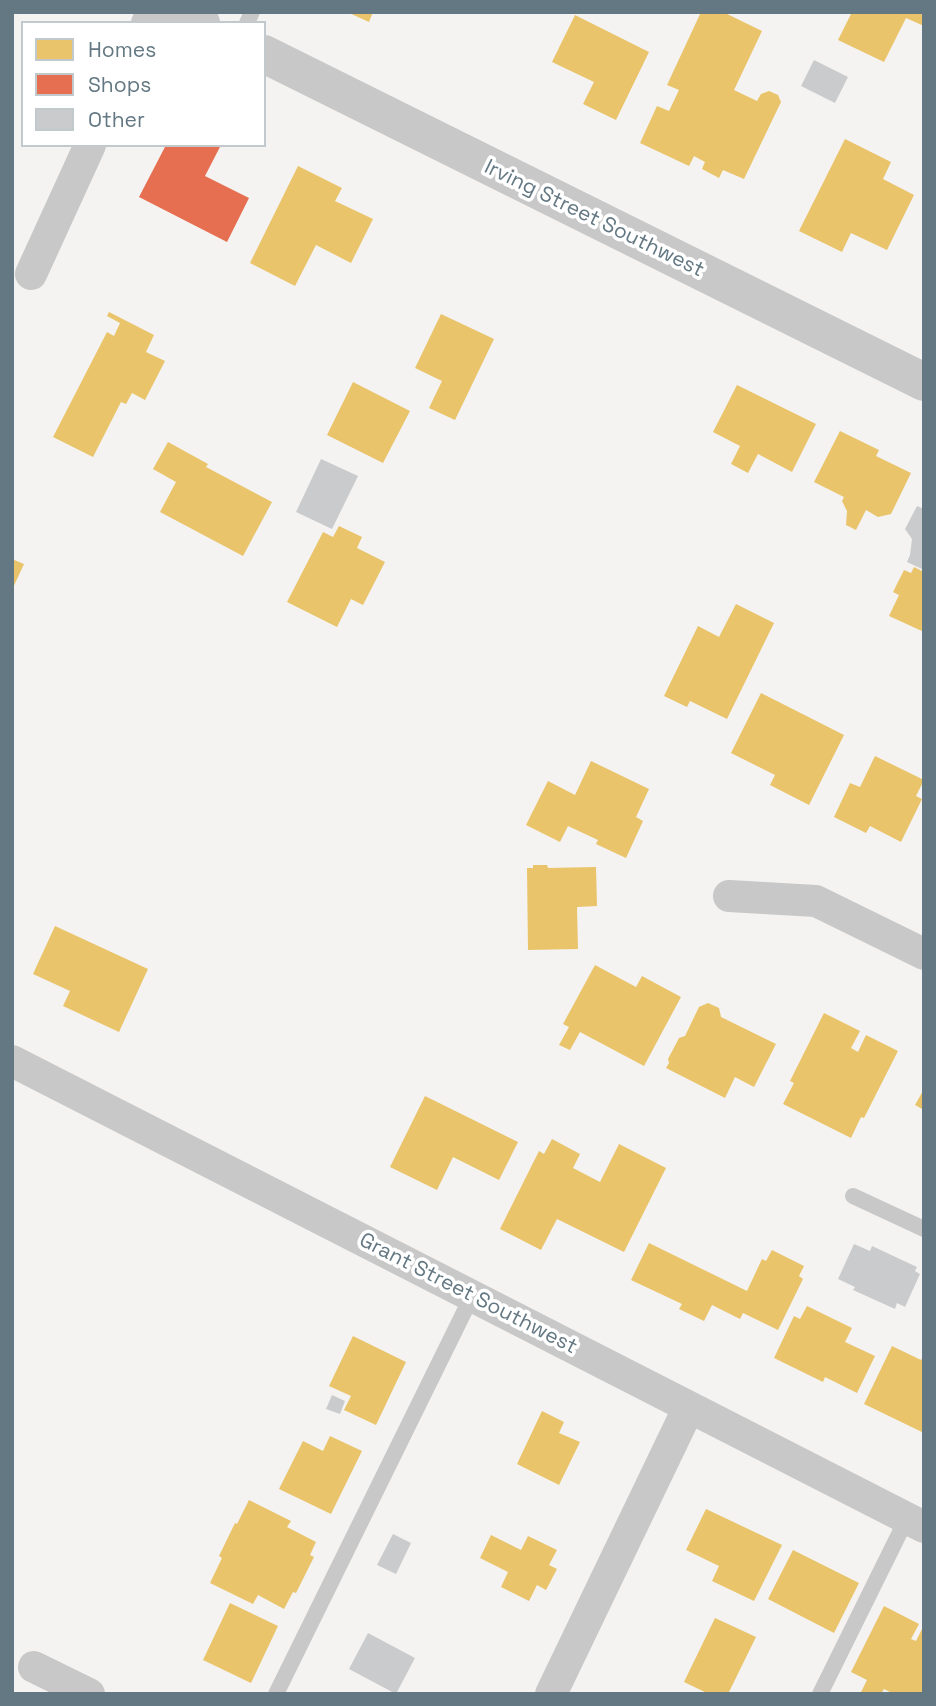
<!DOCTYPE html>
<style>
body{margin:0}
#map{position:relative;width:936px;height:1706px;overflow:hidden;background:#f4f3f1;font-family:"Space Grotesk",sans-serif}
canvas{display:block}
.frame{position:absolute;inset:0;border:14px solid #637882;pointer-events:none}
.legend{position:absolute;left:21px;top:21px;width:245px;height:126px;box-sizing:border-box;background:#fff;border:2px solid #c1c9cd;margin:0;padding:9px 12px;list-style:none;font-size:21px;color:#637882}
.legend li{display:flex;align-items:center;gap:14px;height:35px}
.legend b{width:35px;border:2px solid #c1c9cd}
</style>
<div id="map">
<canvas width="936" height="1706"></canvas>
<div class="frame"></div>
<ul class="legend">
<li><b style="height:19px;background:#e9c46a"></b>Homes</li>
<li><b style="height:19px;background:#e76f51"></b>Shops</li>
<li><b style="height:19px;background:#cacbcc"></b>Other</li>
</ul>
</div>
<script>
const g = document.querySelector('canvas').getContext('2d');
g.lineJoin = 'round';
function fill(path, color) {
  g.fillStyle = color;
  g.fill(path, 'evenodd');
}
function stroke(path, color, width, dash) {
  g.strokeStyle = color;
  g.lineWidth = width;
  g.lineCap = dash ? 'butt' : 'round';
  g.setLineDash(dash || []);
  g.stroke(path);
}
function write(font, color, halo, rows, align = 'center') {
  g.font = font + ' "Space Grotesk",sans-serif';
  g.lineWidth = 7;
  g.setLineDash([]);
  g.textBaseline = 'middle';
  g.strokeStyle = halo;
  g.fillStyle = color;
  for (const [text, x, y, turn = 0] of rows) {
    g.save();
    g.translate(x, y);
    g.rotate((+turn || 0) * Math.PI / 180);
    g.textAlign = isNaN(turn) ? turn : align;
    if (halo) g.strokeText(text, 0, 0);
    g.fillText(text, 0, 0);
    g.restore();
  }
}
fill(new Path2D(`
 M 347,12 L 373,12 L 369,22 Z
 M 701,12 L 723,12 L 762,31 L 734,90 L 757,101 L 761,94 L 769,91 L 778,95 L 781,102 L 744,179 L 723,170 L 719,178 L 702,169 L 705,162 L 694,156 L 689,166 L 640,143 L 657,106 L 669,111 L 679,90 L 667,85 Z
 M 852,12 L 924,12 L 924,26 L 906,18 L 884,62 L 838,40 Z
 M 575,15 L 649,52 L 616,120 L 583,104 L 594,82 L 552,62 Z
 M 845,139 L 891,162 L 883,179 L 914,195 L 887,250 L 851,233 L 842,252 L 799,231 Z
 M 298,166 L 342,188 L 335,201 L 373,219 L 351,263 L 316,245 L 295,286 L 250,263 Z
 M 109,312 L 154,335 L 146,352 L 165,361 L 145,400 L 132,393 L 126,404 L 121,402 L 93,457 L 53,437 L 107,332 L 114,336 L 120,323 L 107,316 Z
 M 441,314 L 494,339 L 455,420 L 429,408 L 442,381 L 415,368 Z
 M 353,382 L 410,411 L 383,463 L 327,435 Z
 M 737,385 L 816,424 L 792,472 L 758,454 L 748,473 L 731,464 L 740,446 L 713,432 Z
 M 840,431 L 879,450 L 876,456 L 911,473 L 891,514 L 878,517 L 866,510 L 856,530 L 846,525 L 847,511 L 842,501 L 844,497 L 814,482 Z
 M 168,442 L 208,464 L 206,467 L 272,502 L 243,556 L 160,512 L 176,482 L 153,469 Z
 M 339,526 L 362,537 L 357,548 L 385,562 L 363,605 L 351,599 L 337,627 L 287,602 L 323,532 L 333,537 Z
 M 12,559 L 24,564 L 12,590 Z
 M 914,567 L 924,572 L 924,632 L 889,616 L 899,595 L 893,592 L 904,570 L 911,573 Z
 M 736,604 L 774,623 L 727,719 L 690,701 L 687,707 L 664,696 L 698,626 L 719,637 Z
 M 761,693 L 844,735 L 809,805 L 770,785 L 775,775 L 731,753 Z
 M 875,756 L 924,780 L 916,796 L 922,799 L 901,842 L 870,826 L 866,833 L 834,817 L 850,783 L 860,787 Z
 M 591,761 L 649,789 L 636,817 L 643,821 L 626,858 L 596,844 L 598,840 L 568,826 L 560,842 L 526,825 L 548,781 L 575,795 Z
 M 533,865 L 547,865 L 548,868 L 596,867 L 597,906 L 577,907 L 578,949 L 528,950 L 527,868 L 533,868 Z
 M 55,926 L 148,969 L 119,1032 L 63,1006 L 70,991 L 33,974 Z
 M 595,965 L 636,987 L 642,976 L 681,997 L 644,1066 L 580,1032 L 570,1050 L 559,1045 L 569,1027 L 563,1024 Z
 M 708,1003 L 719,1008 L 721,1017 L 776,1044 L 754,1087 L 735,1077 L 725,1098 L 666,1068 L 669,1063 L 668,1059 L 679,1038 L 685,1036 L 699,1007 Z
 M 824,1013 L 860,1031 L 851,1048 L 858,1052 L 866,1035 L 898,1051 L 864,1118 L 861,1117 L 851,1138 L 783,1104 L 794,1083 L 790,1081 Z
 M 924,1089 L 924,1110 L 915,1105 Z
 M 425,1096 L 518,1142 L 499,1180 L 453,1157 L 437,1190 L 390,1167 Z
 M 552,1139 L 580,1154 L 573,1168 L 600,1182 L 619,1144 L 666,1168 L 624,1252 L 557,1219 L 541,1250 L 500,1229 L 539,1151 L 544,1154 Z
 M 649,1243 L 747,1291 L 762,1259 L 766,1261 L 772,1250 L 804,1266 L 799,1276 L 803,1279 L 778,1330 L 743,1313 L 740,1319 L 712,1305 L 704,1321 L 679,1309 L 682,1304 L 631,1280 Z
 M 807,1306 L 852,1328 L 845,1342 L 875,1356 L 857,1393 L 825,1377 L 823,1382 L 774,1358 L 794,1316 L 800,1319 Z
 M 353,1336 L 406,1362 L 376,1425 L 344,1410 L 351,1396 L 329,1386 Z
 M 892,1346 L 921,1360 L 924,1355 L 924,1433 L 864,1404 Z
 M 542,1411 L 564,1422 L 559,1433 L 580,1442 L 559,1485 L 517,1464 Z
 M 330,1436 L 362,1451 L 331,1514 L 279,1489 L 303,1441 L 323,1451 Z
 M 249,1500 L 291,1521 L 287,1527 L 316,1542 L 310,1555 L 314,1557 L 296,1593 L 293,1592 L 284,1609 L 258,1595 L 253,1604 L 210,1583 L 222,1558 L 219,1556 L 235,1523 L 237,1524 Z
 M 706,1509 L 782,1545 L 754,1601 L 712,1581 L 719,1566 L 686,1550 Z
 M 491,1535 L 521,1550 L 528,1536 L 557,1550 L 549,1565 L 557,1569 L 546,1590 L 537,1585 L 529,1601 L 501,1587 L 508,1572 L 480,1558 Z
 M 793,1550 L 859,1583 L 834,1633 L 768,1599 Z
 M 230,1603 L 278,1626 L 251,1683 L 203,1660 Z
 M 884,1606 L 919,1624 L 911,1639 L 916,1641 L 924,1625 L 924,1694 L 894,1694 L 884,1689 L 881,1694 L 860,1694 L 867,1680 L 851,1672 Z
 M 715,1618 L 756,1637 L 728,1694 L 709,1694 L 684,1682 Z`), '#e9c46a');
fill(new Path2D(`
 M 166,145 L 221,145 L 205,176 L 249,198 L 227,242 L 139,197 Z`), '#e76f51');
fill(new Path2D(`
 M 814,60 L 848,77 L 835,103 L 801,86 Z
 M 321,459 L 358,476 L 332,529 L 296,512 Z
 M 917,506 L 924,509 L 924,565 L 922,569 L 907,562 L 910,555 L 912,539 L 905,529 Z
 M 854,1244 L 870,1251 L 872,1246 L 917,1267 L 915,1271 L 920,1274 L 905,1307 L 897,1303 L 895,1309 L 853,1290 L 855,1287 L 838,1279 Z
 M 332,1395 L 345,1401 L 340,1414 L 326,1409 Z
 M 393,1534 L 411,1543 L 396,1574 L 377,1565 Z
 M 368,1633 L 415,1658 L 396,1694 L 349,1669 Z`), '#cacbcc');
stroke(new Path2D(`
 M 247,23 L 252,12
 M 853,1196 L 924,1229
 M 276,1694 L 472,1296
 M 820,1694 L 907,1518`), '#c8c8c9', 16);
stroke(new Path2D(`
 M 147,23 L 152,12
 M 31,274 L 90,145
 M 729,896 L 816,901 L 924,954
 M 12,1061 L 924,1527
 M 34,1667 L 89,1694
 M 551,1694 L 689,1407`), '#c8c8c9', 32);
stroke(new Path2D(`
 M 180,12 L 201,23
 M 264,54 L 924,382`), '#c8c8c9', 38);
write('21px', '#637882', '#fff', [
 ["Irving Street Southwest",594,219,26],
 ["Grant Street Southwest",468,1294,27]
]);
</script>
